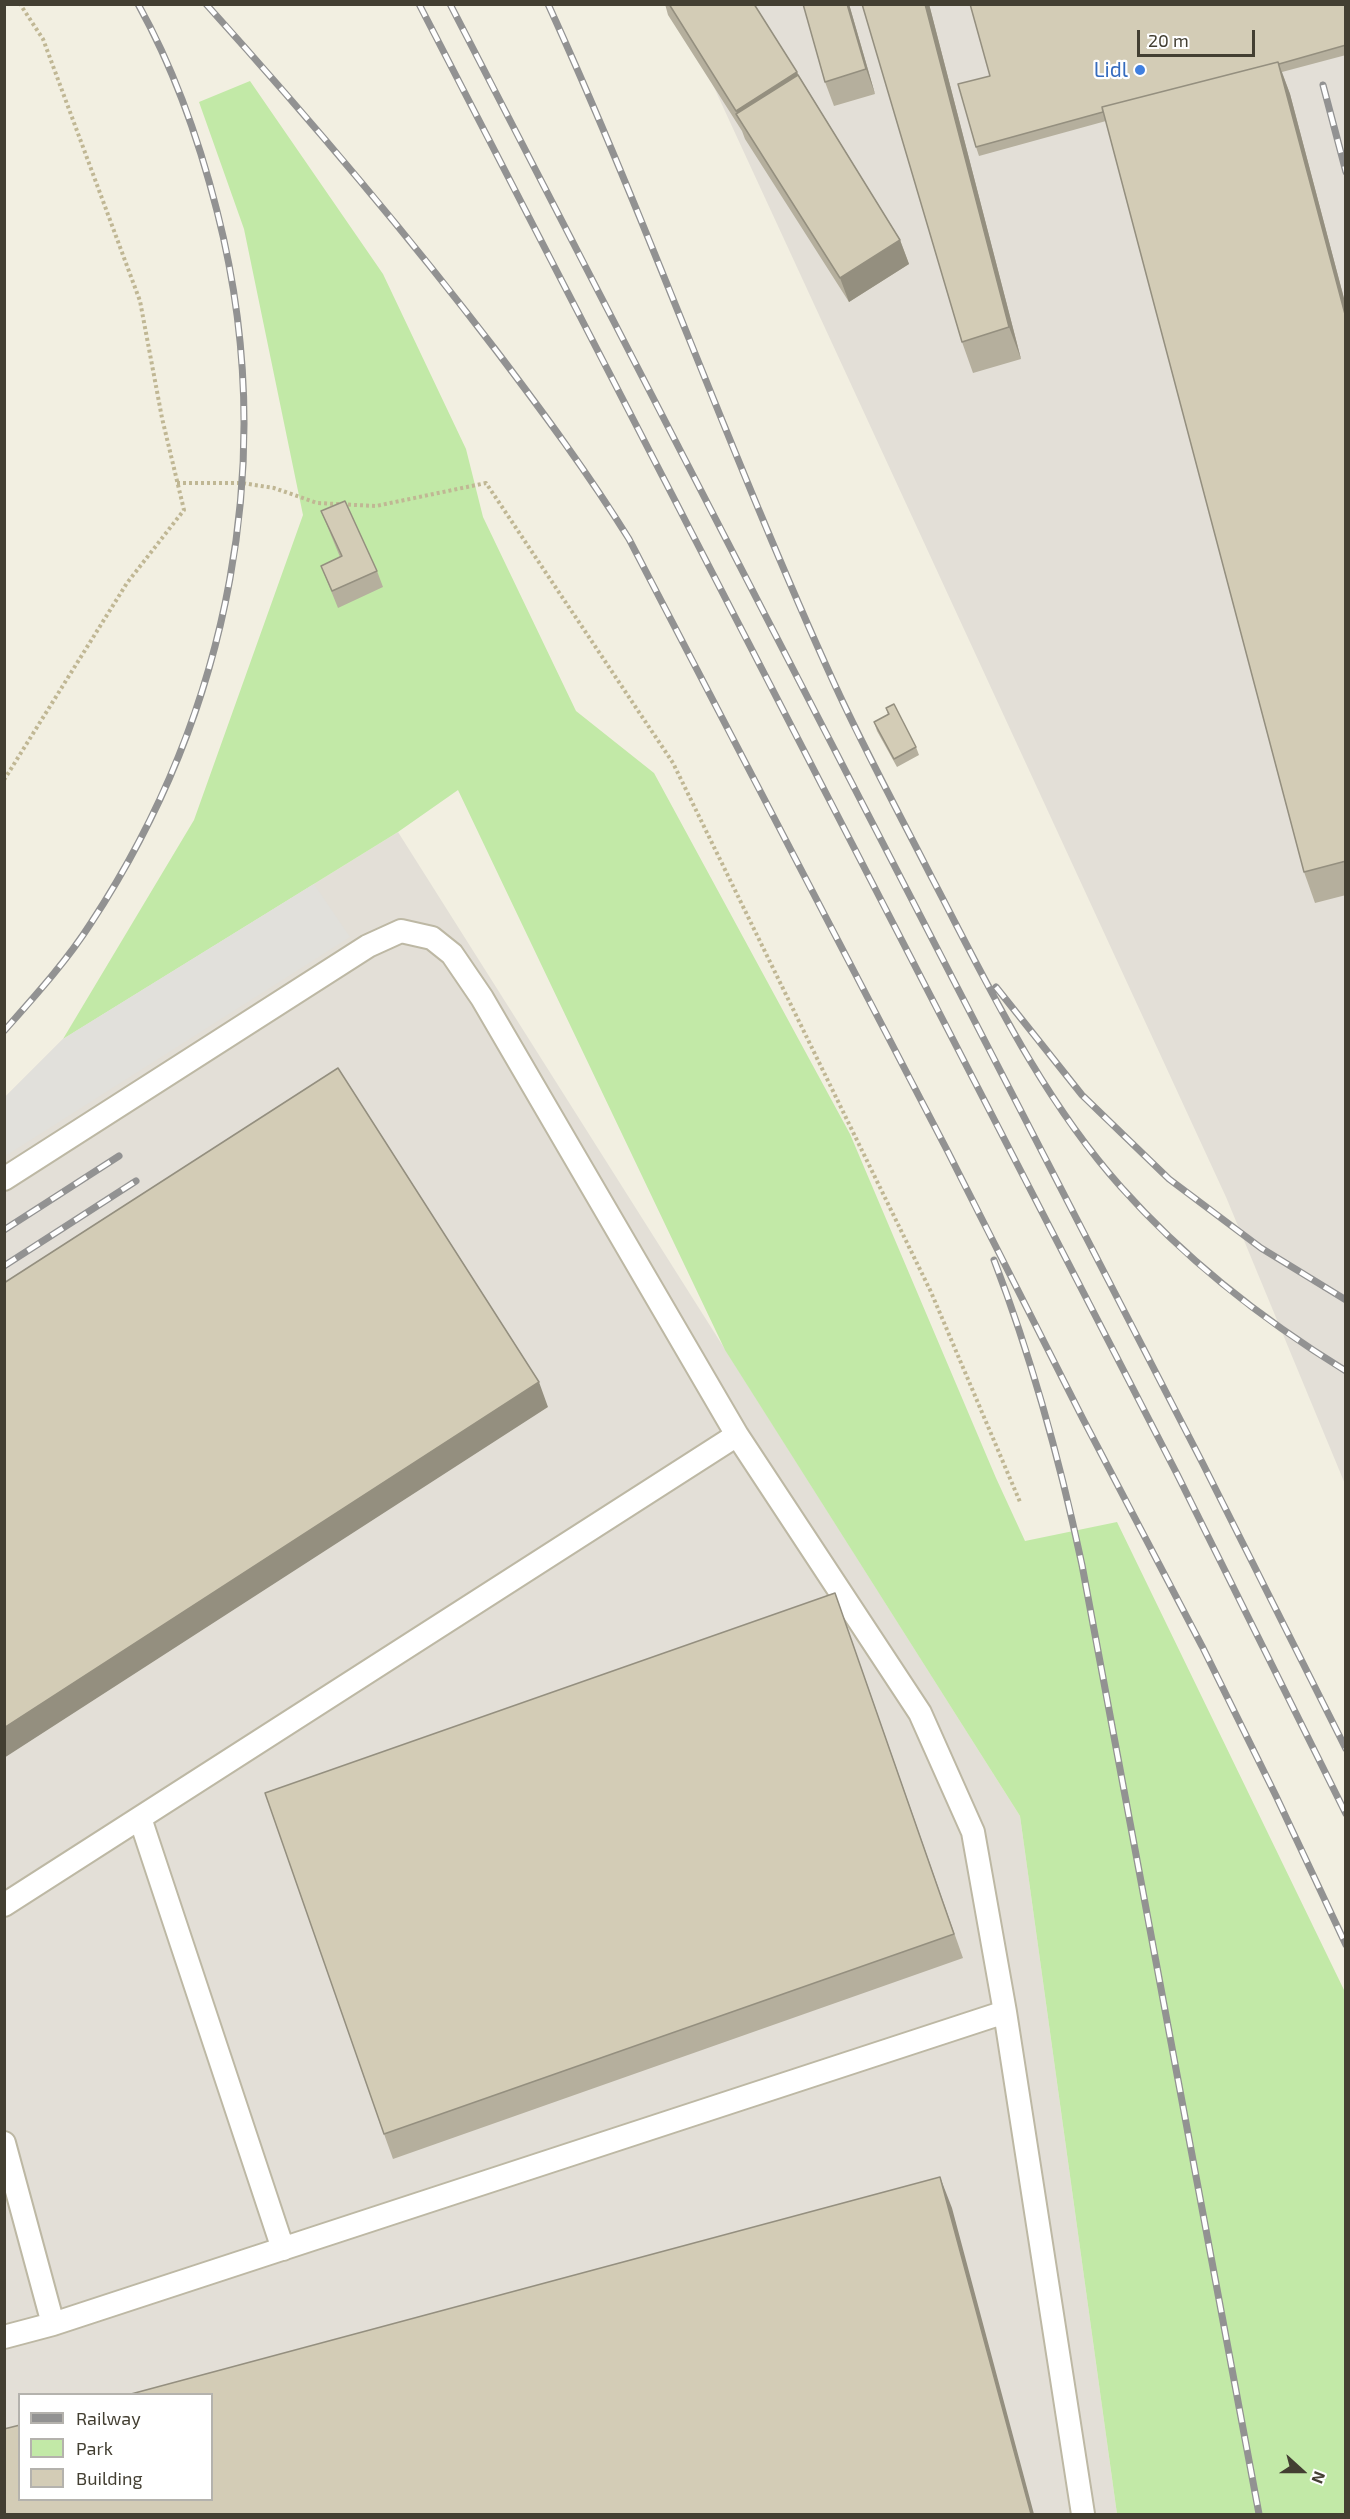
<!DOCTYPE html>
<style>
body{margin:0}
#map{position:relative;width:1350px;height:2519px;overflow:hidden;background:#f2efe1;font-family:"Exo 2",sans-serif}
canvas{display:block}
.frame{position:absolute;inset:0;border:6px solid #433f32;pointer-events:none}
.legend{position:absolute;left:18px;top:2393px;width:195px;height:108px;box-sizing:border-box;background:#fff;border:2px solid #b4b2ad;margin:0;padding:8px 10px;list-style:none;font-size:18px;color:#433f32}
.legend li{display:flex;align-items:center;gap:12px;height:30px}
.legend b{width:30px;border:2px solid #b4b2ad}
.north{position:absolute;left:1272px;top:2441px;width:60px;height:60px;-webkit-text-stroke:4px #fff;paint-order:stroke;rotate:111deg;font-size:16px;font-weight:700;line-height:24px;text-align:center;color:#433f32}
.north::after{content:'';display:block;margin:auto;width:21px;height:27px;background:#433f32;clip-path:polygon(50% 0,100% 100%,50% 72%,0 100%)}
.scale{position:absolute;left:1137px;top:30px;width:118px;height:27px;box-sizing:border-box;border:3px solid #433f32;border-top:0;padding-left:8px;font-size:18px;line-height:21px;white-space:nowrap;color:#433f32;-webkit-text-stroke:4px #fff;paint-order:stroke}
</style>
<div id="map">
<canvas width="1350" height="2519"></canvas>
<div class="frame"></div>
<ul class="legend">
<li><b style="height:8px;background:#929292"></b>Railway</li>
<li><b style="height:16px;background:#c2e9a7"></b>Park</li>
<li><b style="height:16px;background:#d3ccb6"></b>Building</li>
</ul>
<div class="north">N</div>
<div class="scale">20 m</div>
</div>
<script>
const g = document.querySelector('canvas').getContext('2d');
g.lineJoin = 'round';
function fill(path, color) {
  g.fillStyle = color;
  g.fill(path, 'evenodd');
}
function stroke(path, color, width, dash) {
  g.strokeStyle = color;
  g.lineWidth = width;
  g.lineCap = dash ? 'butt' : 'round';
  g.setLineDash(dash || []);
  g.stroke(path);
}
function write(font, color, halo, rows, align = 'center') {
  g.font = font + ' "Exo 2",sans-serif';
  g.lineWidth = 4.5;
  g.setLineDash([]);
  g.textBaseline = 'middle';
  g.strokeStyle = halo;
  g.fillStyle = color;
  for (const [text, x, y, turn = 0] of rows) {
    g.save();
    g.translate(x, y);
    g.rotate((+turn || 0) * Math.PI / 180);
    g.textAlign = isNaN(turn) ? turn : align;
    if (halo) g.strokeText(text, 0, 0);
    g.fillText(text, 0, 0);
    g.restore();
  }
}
fill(new Path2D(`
 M 676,5 L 1345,5 L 1345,1484 L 1226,1197 Z
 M 398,832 L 1020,1816 L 1117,2514 L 5,2514 L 5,1097 L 63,1039 ZM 20,2394 L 212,2394 L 212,2500 L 20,2500 Z`), '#e3dfd7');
fill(new Path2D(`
 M 250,81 L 383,274 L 466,449 L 483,517 L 576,711 L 654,773 L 850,1134 L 996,1478 L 1025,1541 L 1117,1522 L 1345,1992 L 1345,2514 L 1117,2514 L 1020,1816 L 725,1350 L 458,790 L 398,832 L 63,1039 L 194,820 L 303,515 L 244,229 L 199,102 Z`), '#c2e9a7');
fill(new Path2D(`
 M 314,884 L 350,937 L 7,1155 L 4,1152 L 5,1097 L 63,1039 Z`), '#e1e0db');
const service = new Path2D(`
 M 4,1179 L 368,946 L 401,931 L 432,938 L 452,954 L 482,998 L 737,1435 L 4,1905
 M 737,1435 L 920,1713 L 973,1832 L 1005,2012
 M 140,1818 L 283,2249
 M 4,2143 L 53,2324 L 4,2337
 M 53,2324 L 1005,2012 L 1083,2514`);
stroke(service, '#bdb8a4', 26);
stroke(new Path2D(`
 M 177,483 L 242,483 L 274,488 L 317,503 L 376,506 L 486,483 L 673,763 L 931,1292 L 1020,1502
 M 4,780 L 127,583 L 184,510 L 162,418 L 140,301 L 43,39 L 20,4`), '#c0b794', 4, [3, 3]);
stroke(service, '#fff', 22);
const rail = new Path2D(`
 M 206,4 C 307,116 404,230 495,349 C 542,411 588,473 629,539 L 948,1152 L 1083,1419 L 1202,1646 L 1276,1796 L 1346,1945
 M 419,4 L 1177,1474 L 1346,1814
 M 450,4 L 1202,1462 L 1346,1749
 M 548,4 C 650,227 732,460 834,683 C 864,749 899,813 932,878 C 988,985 1040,1096 1121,1187 C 1187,1261 1263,1320 1346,1371
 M 1323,85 L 1346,172
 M 996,987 L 1082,1095 L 1169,1179 L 1261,1248 L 1346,1300
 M 4,1031 C 35,996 66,962 91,923 C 230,711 280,457 217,211 C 199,140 174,69 138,4
 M 4,1230 L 119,1156
 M 994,1260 C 1032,1359 1060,1461 1082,1565 L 1259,2514
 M 4,1266 L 136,1181`);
stroke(rail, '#929292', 7);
stroke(rail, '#fff', 4.5, [14]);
fill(new Path2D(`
 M 665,4 L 754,4 L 797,72 L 799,76 L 900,240 L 909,264 L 849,302 L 745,139 L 742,131 L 668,15 Z
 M 803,4 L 849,4 L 875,94 L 834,106 L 825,82 Z
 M 862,4 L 929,4 L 1021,359 L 973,373 L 962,342 Z
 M 1346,4 L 1346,55 L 1282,72 L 1290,94 L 1346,306 L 1346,895 L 1315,903 L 1304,872 L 1106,121 L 979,156 L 976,147 Z
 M 321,511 L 377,571 L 383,587 L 338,608 L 321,566 L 340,557 L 328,528 Z
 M 886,708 L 916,747 L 919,755 L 897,767 L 877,731 L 874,722 L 888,715 Z
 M 835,1593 L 963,1958 L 393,2159 L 384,2134 Z`), '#b5af9d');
fill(new Path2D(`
 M 847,4 L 849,4 L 875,94 L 866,69 Z
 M 925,4 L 929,4 L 1021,359 L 1009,327 Z
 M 1278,62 L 1290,94 L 1346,306 L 1346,318 Z
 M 797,72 L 806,97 L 739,118 L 736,111 Z
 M 900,240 L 909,264 L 849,302 L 840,278 Z
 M 539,1382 L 548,1407 L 4,1758 L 4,1728 Z
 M 940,2177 L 952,2208 L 1034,2514 L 1031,2514 Z`), '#948f7f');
const building = new Path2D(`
 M 669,4 L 754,4 L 797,72 L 736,111 Z
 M 803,4 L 847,4 L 866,69 L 825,82 Z
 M 862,4 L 925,4 L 1009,327 L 962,342 Z
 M 970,4 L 1346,4 L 1346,45 L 1279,64 L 1278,62 L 1102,107 L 1103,112 L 976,147 L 958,84 L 990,76 Z
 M 1278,62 L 1346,318 L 1346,861 L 1304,872 L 1102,107 Z
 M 798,75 L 900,240 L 840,278 L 736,114 Z
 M 345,501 L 377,571 L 332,591 L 321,566 L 342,556 L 321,511 Z
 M 894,704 L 916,747 L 894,759 L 874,722 L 889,714 L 886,708 Z
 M 338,1068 L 539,1382 L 4,1728 L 4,1283 Z
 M 835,1593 L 954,1934 L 384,2134 L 265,1793 Z
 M 940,2177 L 1031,2514 L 4,2514 L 4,2429 L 20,2425 L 20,2499 L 212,2499 L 212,2394 L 131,2394 Z`);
fill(building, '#d3ccb6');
stroke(building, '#948f7f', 1.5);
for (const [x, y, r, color] of [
 [1140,70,6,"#3f7fe0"]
]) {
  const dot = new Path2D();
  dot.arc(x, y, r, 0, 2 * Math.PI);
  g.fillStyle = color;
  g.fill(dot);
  stroke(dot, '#fff', 2);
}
write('21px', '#366cbe', '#fff', [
 ["Lidl",1128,70]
], 'right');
</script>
